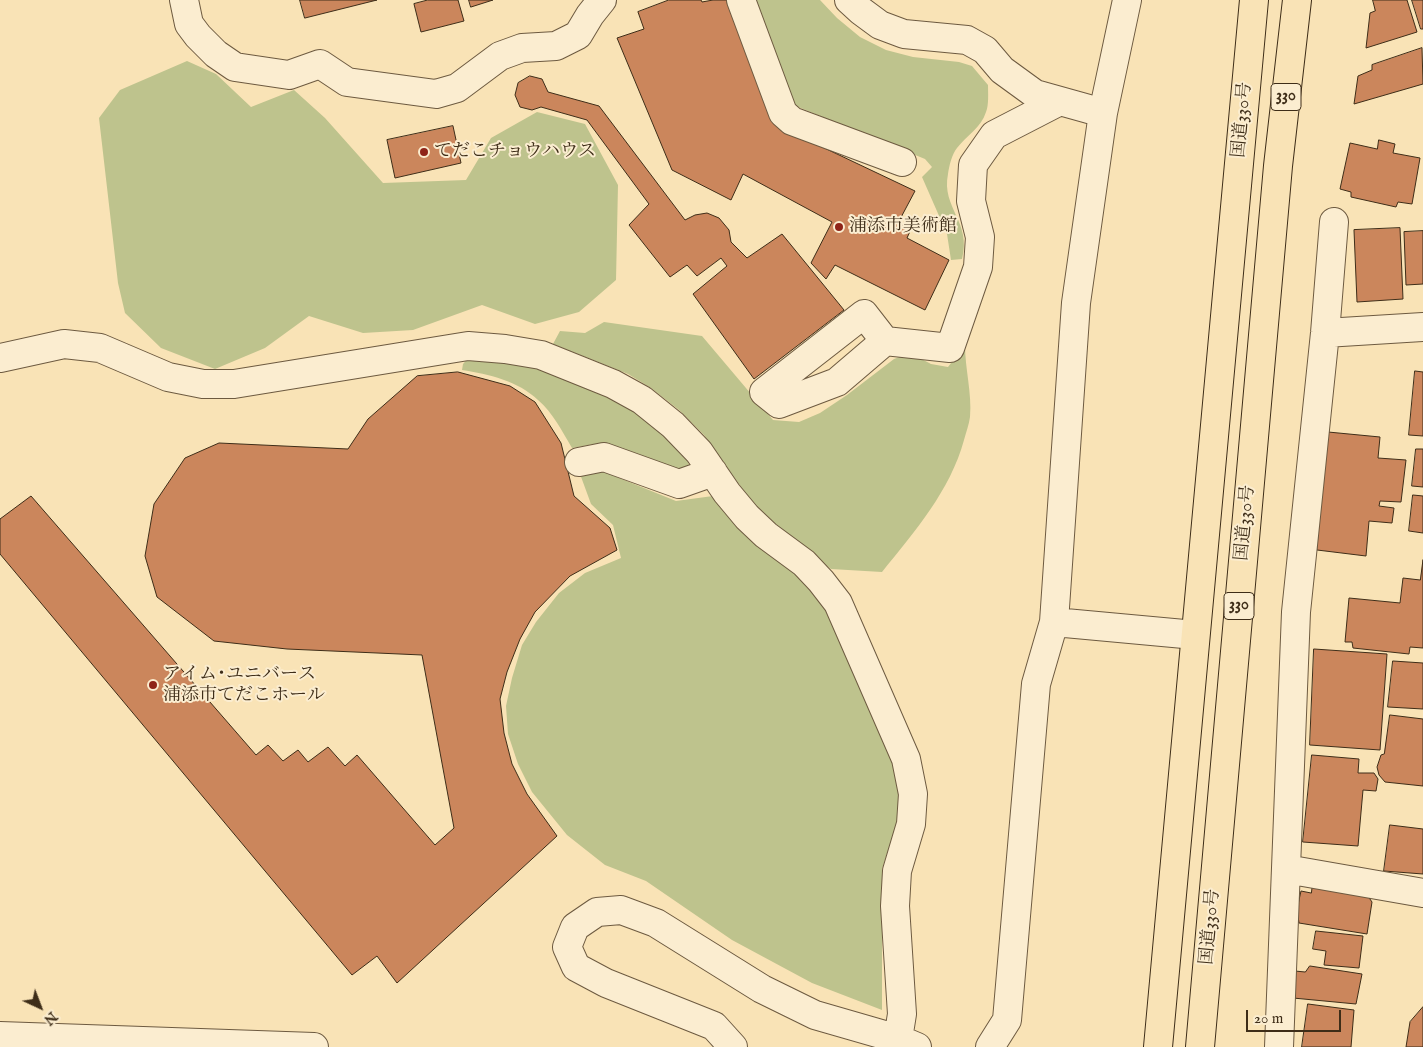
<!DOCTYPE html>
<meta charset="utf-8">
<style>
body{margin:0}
#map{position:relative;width:1423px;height:1047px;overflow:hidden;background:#f9e3b6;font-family:"IM FELL English",serif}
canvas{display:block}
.north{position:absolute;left:15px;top:982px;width:50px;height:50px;-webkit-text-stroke:4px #fbedd0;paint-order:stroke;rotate:137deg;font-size:14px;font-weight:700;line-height:20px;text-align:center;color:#3e2d18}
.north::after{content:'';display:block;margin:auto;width:18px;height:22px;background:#3e2d18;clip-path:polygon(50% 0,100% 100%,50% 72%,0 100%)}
.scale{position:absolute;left:1246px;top:1010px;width:95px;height:22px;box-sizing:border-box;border:2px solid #3e2d18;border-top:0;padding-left:6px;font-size:15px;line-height:18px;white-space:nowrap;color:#3e2d18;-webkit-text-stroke:4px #fbedd0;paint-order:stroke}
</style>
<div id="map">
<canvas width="1423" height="1047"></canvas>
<div class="north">N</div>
<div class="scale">20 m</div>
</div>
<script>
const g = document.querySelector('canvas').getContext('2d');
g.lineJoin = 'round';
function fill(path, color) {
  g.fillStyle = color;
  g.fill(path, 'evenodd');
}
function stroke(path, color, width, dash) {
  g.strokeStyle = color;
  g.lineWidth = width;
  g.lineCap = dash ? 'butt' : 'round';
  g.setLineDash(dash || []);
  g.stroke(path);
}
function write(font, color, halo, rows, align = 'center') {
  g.font = font + ' "IM FELL English","Noto Serif JP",serif';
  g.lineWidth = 4;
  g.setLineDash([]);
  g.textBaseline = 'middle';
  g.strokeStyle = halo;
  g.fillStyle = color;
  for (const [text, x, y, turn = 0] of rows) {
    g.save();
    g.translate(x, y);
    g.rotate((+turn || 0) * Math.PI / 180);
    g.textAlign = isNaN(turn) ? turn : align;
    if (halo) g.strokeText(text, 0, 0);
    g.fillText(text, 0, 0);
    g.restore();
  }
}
fill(new Path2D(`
 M 754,0 L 820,0 L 837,18 L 860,37 L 886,50 L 913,57 L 959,62 L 972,66 L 988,85 C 988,93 989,105 986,112 C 981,128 966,136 957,148 C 952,154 949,166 948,174 C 941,208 972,222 962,259 L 951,260 L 947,234 L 922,177 L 932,167 L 925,159 L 791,104 Z
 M 187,61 L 216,74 L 251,107 L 294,90 L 325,118 L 383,183 L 466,180 L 491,138 L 537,112 L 585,124 L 618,185 L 616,280 L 579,312 L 535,324 L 482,305 L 413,330 L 363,333 L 309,316 L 265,348 L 215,369 L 161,348 L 125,313 L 118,283 L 99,118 L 120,90 Z
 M 604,322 L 702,336 L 773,420 L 799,422 L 820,413 L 847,395 L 894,359 L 910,353 L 931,364 L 948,367 L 965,345 C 965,369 972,393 970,417 C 969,425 966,432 964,440 C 950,491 915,531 882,572 L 831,569 L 765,517 L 743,490 L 704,435 L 679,410 L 651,388 L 628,374 L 553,344 L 560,331 L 585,333 Z
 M 471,355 L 512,359 L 605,391 L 641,413 L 670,439 L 687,458 L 689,465 L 685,471 L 679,473 L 613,445 L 594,444 L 572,448 C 562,431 553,413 538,400 C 518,381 489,374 462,370 L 463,364 Z
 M 597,469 L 676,501 L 713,496 L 737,527 L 802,576 L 827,610 L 900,773 L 900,814 L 882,869 L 882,1010 L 812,983 L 732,940 L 646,881 L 605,865 L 567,835 L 532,792 L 518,764 L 508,734 L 506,706 L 512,678 L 522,645 L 536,622 L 559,593 L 585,573 L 621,558 L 613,525 L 591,504 L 580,474 Z`), '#bec38d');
const building = new Path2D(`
 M 300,0 L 377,0 L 305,18 Z
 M 428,0 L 458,0 L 464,21 L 421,32 L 414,4 Z
 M 469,0 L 493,0 L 471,7 Z
 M 669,0 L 701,0 L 702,2 L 713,0 L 730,0 L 778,126 L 915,191 L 898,223 L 911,229 L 907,238 L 949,260 L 925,310 L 835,265 L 826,279 L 811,263 L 832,222 L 743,174 L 731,200 L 672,170 L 617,38 L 644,29 L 638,12 Z
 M 1373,0 L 1407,0 L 1417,32 L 1366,48 L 1370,13 L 1375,11 Z
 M 1412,0 L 1423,0 L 1423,29 L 1421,29 Z
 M 1422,48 L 1423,84 L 1354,104 L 1358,76 L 1372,70 L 1372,65 Z
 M 530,76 L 542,79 L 548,92 L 599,106 L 685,220 L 695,215 L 707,213 L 719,218 L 729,230 L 731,242 L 747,258 L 782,234 L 844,310 L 754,379 L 693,294 L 727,266 L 721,258 L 697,276 L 687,265 L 670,277 L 629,225 L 649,204 L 587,120 L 541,107 L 532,110 L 520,107 L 515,95 L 518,83 Z
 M 453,126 L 461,163 L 395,178 L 387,140 Z
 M 1379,140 L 1395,144 L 1393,153 L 1420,158 L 1412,204 L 1398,202 L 1396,207 L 1351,197 L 1351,192 L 1340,189 L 1350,143 L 1377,149 Z
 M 1400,228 L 1403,299 L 1357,302 L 1354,230 Z
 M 1423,231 L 1423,284 L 1406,285 L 1404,232 Z
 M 1415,371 L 1423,372 L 1423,436 L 1409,435 Z
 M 458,372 L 510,386 L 535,402 L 561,443 L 574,496 L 610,528 L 617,550 L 570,576 L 535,612 L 520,639 L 507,672 L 500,699 L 504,733 L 512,764 L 527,794 L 557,836 L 397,983 L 377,956 L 352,975 L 0,554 L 0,519 L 31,496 L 256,755 L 268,745 L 283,761 L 298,750 L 308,762 L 328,747 L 345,766 L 357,755 L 435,845 L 454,828 L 422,655 L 287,649 L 214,641 L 157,597 L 145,556 L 154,504 L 185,458 L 219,443 L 348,449 L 368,419 L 417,376 Z
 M 1328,432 L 1380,437 L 1378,458 L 1406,460 L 1401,502 L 1380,501 L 1379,506 L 1394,508 L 1392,523 L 1369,521 L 1366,556 L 1317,550 Z
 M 1416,449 L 1423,449 L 1423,487 L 1412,486 Z
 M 1413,495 L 1423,496 L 1423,533 L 1409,531 Z
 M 1423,560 L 1423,648 L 1410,647 L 1409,654 L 1353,648 L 1352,642 L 1345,642 L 1349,598 L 1400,603 L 1403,578 L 1420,580 Z
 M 1314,649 L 1387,654 L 1380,750 L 1310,745 Z
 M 1393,661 L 1423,663 L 1423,709 L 1388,707 Z
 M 1390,715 L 1423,719 L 1423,786 L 1385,782 L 1379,775 L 1377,767 L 1381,755 L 1384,754 Z
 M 1312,755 L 1359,759 L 1358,773 L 1374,773 L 1378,779 L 1376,791 L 1363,790 L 1358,846 L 1303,842 Z
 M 1390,825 L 1423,829 L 1423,874 L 1384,871 Z
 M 1313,883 L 1365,892 L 1372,902 L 1367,934 L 1299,923 L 1297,909 L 1301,891 L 1311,893 Z
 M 1316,931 L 1363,936 L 1359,968 L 1324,965 L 1326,951 L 1313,949 Z
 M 1310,966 L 1362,974 L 1356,1004 L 1293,998 L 1295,971 L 1305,972 Z
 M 1308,1004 L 1354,1010 L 1351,1047 L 1302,1047 Z
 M 1423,1007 L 1423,1047 L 1406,1047 L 1410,1022 Z`);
fill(building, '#cb865c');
stroke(building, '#3e2d18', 1);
const minor = new Path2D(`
 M 184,0 L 189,24 L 198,36 L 216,54 L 235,67 L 289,75 L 320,64 L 347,82 L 436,94 L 457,88 L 500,56 L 522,48 L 556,46 L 578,35 L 590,15 L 602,0
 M 741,0 L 783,113 L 792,121 L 902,162
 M 849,0 L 861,11 L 880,25 L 904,34 L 967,40 L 985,50 L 1002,70 L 1035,94 L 1103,113
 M 1325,333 L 1423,327
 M 885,341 L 864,314 L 764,392 L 779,404 L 837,382 L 885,341 L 950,348 L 978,267 L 980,237 L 971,201 L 973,165 L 994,135 L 1058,102
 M 0,358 L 64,344 L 100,348 L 168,377 L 203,384 L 234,384 L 468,346 L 505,349 L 541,355 L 613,384 L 642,400 L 673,425 L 699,452 L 727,493 L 747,517 L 766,535 L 804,563 L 821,581 L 838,603 L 906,759 L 913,794 L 911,824 L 897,871 L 895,906 L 902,1014 L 898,1039
 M 579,462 L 604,457 L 679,484 L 713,472
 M 1054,622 L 1195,635
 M 1286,869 L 1423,893
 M 0,1036 L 314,1047
 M 733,1047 L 714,1026 L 606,983 L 576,967 L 567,947 L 575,927 L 597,912 L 621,910 L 656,923 L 762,989 L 815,1015 L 898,1039 L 917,1047
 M 990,1047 L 1007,1020 L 1036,684 L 1054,622 L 1076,303 L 1103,113 L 1127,0
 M 1279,1047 L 1296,612 L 1325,333 L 1334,222`);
const highway = new Path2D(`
 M 1158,1047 L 1254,0
 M 1200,1047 L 1278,166 L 1297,0`);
stroke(minor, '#6d5a40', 30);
stroke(highway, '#3e2d18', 30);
stroke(minor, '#fbedd0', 28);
stroke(highway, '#f9e3b6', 28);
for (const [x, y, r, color] of [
 [424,152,5,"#8f2418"],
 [839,227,5,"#8f2418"],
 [153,685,5,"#8f2418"]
]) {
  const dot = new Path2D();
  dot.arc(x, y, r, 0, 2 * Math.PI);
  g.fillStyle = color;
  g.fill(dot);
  stroke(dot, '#fbedd0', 2);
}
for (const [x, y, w] of [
 [1286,97,30],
 [1239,606,30]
]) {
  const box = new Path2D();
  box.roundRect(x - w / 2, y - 13.5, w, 27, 4);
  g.fillStyle = '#fbedd0';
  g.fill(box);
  stroke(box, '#3e2d18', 1);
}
write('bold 16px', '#3e2d18', null, [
 ["330",1286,97],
 ["330",1239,606]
]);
write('18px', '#3e2d18', '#fbedd0', [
 ["国道330号",1243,120,-85],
 ["国道330号",1246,523,-85],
 ["国道330号",1211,927,-85]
]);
write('18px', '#3e2d18', '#fbedd0', [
 ["てだこチョウハウス",434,152],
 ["浦添市美術館",849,227],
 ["アイム･ユニバース",163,675],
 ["浦添市てだこホール",163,696]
], 'left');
</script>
